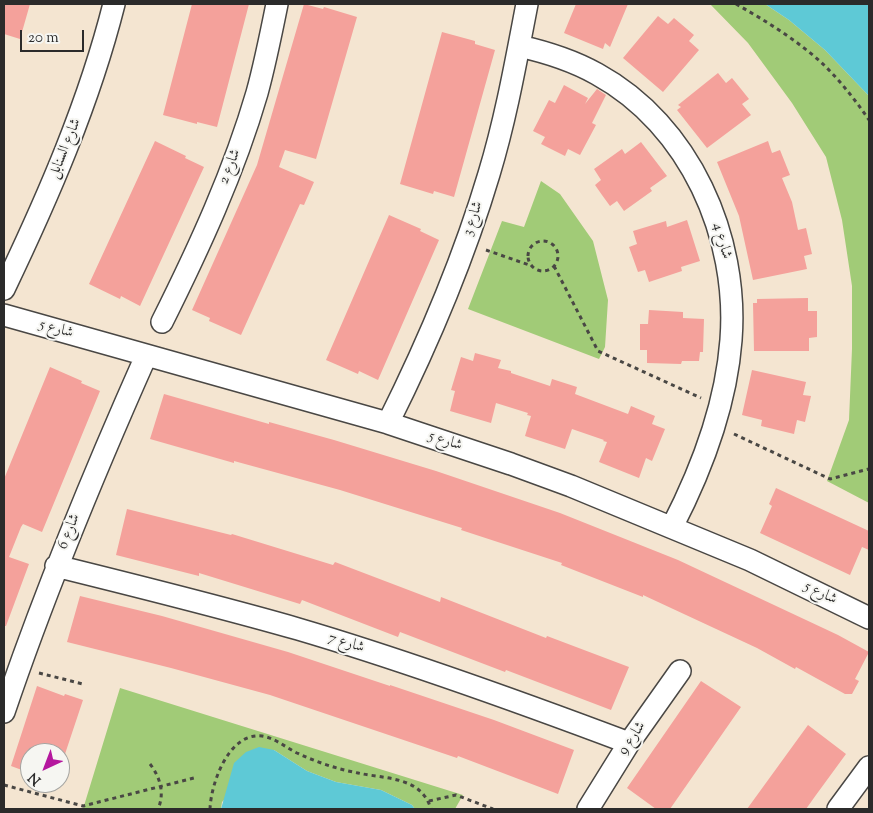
<!DOCTYPE html>
<meta charset="utf-8">
<style>
body{margin:0}
#map{position:relative;width:873px;height:813px;overflow:hidden;background:#f4e5d1;font-family:"Sorts Mill Goudy",serif}
canvas{display:block}
.frame{position:absolute;inset:0;border:5px solid #2b2b2b;pointer-events:none}
.north{position:absolute;left:20px;top:743px;width:50px;height:50px;box-sizing:border-box;background:#f6f6f2;border:1px solid #a5a5a2;border-radius:50%;rotate:223deg;font-size:14px;font-weight:700;line-height:20px;text-align:center;color:#2b2b2b}
.north::after{content:'';display:block;margin:auto;width:18px;height:22px;background:#b5179e;clip-path:polygon(50% 0,100% 100%,50% 72%,0 100%)}
.scale{position:absolute;left:20px;top:30px;width:64px;height:22px;box-sizing:border-box;border:2px solid #2b2b2b;border-top:0;padding-left:6px;font-size:15px;line-height:18px;white-space:nowrap;color:#2b2b2b;-webkit-text-stroke:4px #f6f6f2;paint-order:stroke}
</style>
<div id="map">
<canvas width="873" height="813"></canvas>
<div class="frame"></div>
<div class="north">N</div>
<div class="scale">20 m</div>
</div>
<script>
const g = document.querySelector('canvas').getContext('2d');
g.lineJoin = 'round';
function fill(path, color) {
  g.fillStyle = color;
  g.fill(path, 'evenodd');
}
function stroke(path, color, width, dash) {
  g.strokeStyle = color;
  g.lineWidth = width;
  g.lineCap = dash ? 'butt' : 'round';
  g.setLineDash(dash || []);
  g.stroke(path);
}
function write(font, color, halo, rows, align = 'center') {
  g.font = font + ' "Sorts Mill Goudy",Amiri,serif';
  g.lineWidth = 4;
  g.setLineDash([]);
  g.textBaseline = 'middle';
  g.strokeStyle = halo;
  g.fillStyle = color;
  for (const [text, x, y, turn = 0] of rows) {
    g.save();
    g.translate(x, y);
    g.rotate((+turn || 0) * Math.PI / 180);
    g.textAlign = isNaN(turn) ? turn : align;
    if (halo) g.strokeText(text, 0, 0);
    g.fillText(text, 0, 0);
    g.restore();
  }
}
fill(new Path2D(`
 M 710,4 L 765,4 L 789,20 L 825,50 L 869,96 L 869,503 L 827,481 L 849,420 L 852,349 L 852,286 L 842,220 L 826,157 L 792,103 L 748,43 Z
 M 541,181 L 560,194 L 593,241 L 608,300 L 605,347 L 599,359 L 468,309 L 502,221 L 524,227 Z
 M 120,688 L 463,795 L 455,809 L 415,809 L 412,805 L 381,790 L 336,782 L 307,771 L 274,750 L 222,802 L 221,809 L 83,809 Z`), '#a1cb77');
fill(new Path2D(`
 M 765,4 L 869,4 L 869,96 L 825,50 L 789,20 Z
 M 259,747 L 274,750 L 307,771 L 336,782 L 381,790 L 412,805 L 415,809 L 221,809 L 234,763 L 246,752 Z`), '#5ec9d6');
fill(new Path2D(`
 M 4,4 L 30,4 L 20,39 L 4,34 Z
 M 192,4 L 249,4 L 217,127 L 197,122 L 197,124 L 163,115 Z
 M 304,4 L 323,9 L 324,7 L 357,17 L 316,159 L 285,150 L 279,167 L 314,182 L 304,205 L 300,204 L 241,335 L 209,321 L 210,318 L 192,310 L 257,165 Z
 M 576,4 L 628,4 L 610,47 L 605,43 L 603,49 L 564,33 Z
 M 658,16 L 668,24 L 674,18 L 694,35 L 689,41 L 699,50 L 663,92 L 623,58 Z
 M 442,32 L 475,41 L 475,44 L 495,50 L 454,197 L 434,191 L 433,194 L 400,184 Z
 M 718,73 L 726,83 L 732,78 L 741,89 L 749,99 L 742,104 L 751,115 L 707,148 L 677,110 L 681,107 L 678,105 Z
 M 564,85 L 588,98 L 585,104 L 597,89 L 606,95 L 592,123 L 596,125 L 580,155 L 568,149 L 565,156 L 541,144 L 545,137 L 533,131 L 549,100 L 555,103 Z
 M 155,141 L 186,156 L 185,158 L 204,167 L 140,306 L 121,296 L 120,299 L 89,284 Z
 M 768,141 L 772,153 L 780,150 L 790,175 L 782,178 L 792,202 L 798,230 L 806,228 L 812,254 L 804,256 L 807,269 L 753,280 L 739,216 L 717,162 Z
 M 641,142 L 667,176 L 650,188 L 652,191 L 624,211 L 617,201 L 610,206 L 602,195 L 595,185 L 601,180 L 594,169 L 622,149 L 625,154 Z
 M 389,215 L 421,229 L 420,231 L 439,240 L 378,380 L 359,371 L 358,374 L 326,360 Z
 M 687,220 L 700,261 L 681,267 L 682,271 L 649,282 L 645,270 L 638,272 L 629,247 L 637,244 L 633,231 L 666,221 L 667,227 Z
 M 808,298 L 808,311 L 817,311 L 817,337 L 809,338 L 809,351 L 754,351 L 753,303 L 757,303 L 757,299 Z
 M 649,310 L 683,312 L 683,318 L 704,319 L 703,352 L 700,352 L 699,361 L 682,361 L 681,364 L 647,363 L 647,350 L 640,350 L 640,324 L 648,324 Z
 M 475,353 L 501,360 L 498,368 L 511,371 L 511,373 L 550,386 L 552,379 L 577,387 L 575,394 L 628,414 L 631,406 L 655,416 L 652,424 L 665,429 L 652,461 L 646,458 L 639,478 L 599,462 L 607,442 L 603,441 L 604,440 L 572,429 L 565,449 L 525,436 L 531,416 L 527,415 L 528,413 L 496,403 L 491,423 L 450,411 L 455,391 L 451,390 L 461,357 L 473,361 Z
 M 50,367 L 82,381 L 81,383 L 100,391 L 42,532 L 23,524 L 21,527 L 9,557 L 29,564 L 6,626 L 4,626 L 4,479 Z
 M 752,370 L 806,382 L 803,395 L 811,396 L 805,422 L 797,420 L 794,434 L 761,426 L 762,420 L 742,415 Z
 M 164,394 L 269,424 L 269,422 L 334,440 L 436,471 L 560,513 L 678,560 L 838,635 L 869,652 L 855,679 L 859,681 L 852,694 L 845,694 L 796,667 L 795,669 L 757,648 L 643,595 L 643,597 L 561,565 L 562,563 L 461,530 L 462,528 L 340,490 L 234,461 L 234,463 L 150,439 Z
 M 776,488 L 869,531 L 869,550 L 862,547 L 850,575 L 760,533 L 772,506 L 769,504 Z
 M 127,509 L 231,535 L 232,534 L 333,565 L 335,562 L 440,602 L 441,597 L 546,638 L 547,636 L 629,667 L 611,710 L 506,670 L 505,672 L 400,632 L 398,637 L 302,600 L 300,604 L 199,573 L 199,576 L 116,555 Z
 M 80,596 L 162,616 L 288,652 L 390,686 L 390,685 L 494,720 L 574,750 L 558,794 L 458,756 L 457,758 L 270,695 L 171,668 L 67,642 Z
 M 701,681 L 741,707 L 670,809 L 656,809 L 627,788 Z
 M 37,686 L 64,696 L 65,694 L 83,700 L 60,769 L 60,753 L 30,753 L 30,773 L 11,766 Z
 M 808,725 L 846,754 L 816,795 L 806,809 L 747,809 Z`), '#f4a19b');
const street = new Path2D(`
 M 519,46 C 546,52 572,60 597,74 C 690,125 739,237 731,340 C 726,406 702,469 672,527
 M 4,289 C 48,197 89,103 114,4
 M 4,315 L 388,423 L 511,464 L 571,486 L 750,560 L 869,618
 M 162,322 C 199,248 234,172 257,93 C 265,64 271,34 277,4
 M 388,423 C 428,343 463,261 489,174 C 506,118 516,61 527,4
 M 56,566 C 137,586 218,606 298,629 C 410,662 520,702 629,743
 M 4,712 C 45,591 94,473 146,356
 M 588,809 L 629,743 L 680,671
 M 838,809 L 869,767`);
stroke(street, '#494744', 24);
stroke(new Path2D(`
 M 736,4 C 766,21 800,42 825,66 C 842,83 856,101 869,120
 M528 256a15 15 0 1 1 30 0a15 15 0 1 1-30 0Z
 M 486,250 L 532,266
 M 554,266 L 598,351 L 701,398
 M 734,434 L 830,479 L 869,469
 M 39,673 L 83,684
 M 150,764 C 160,777 165,793 158,809
 M 4,785 L 83,806 L 194,778
 M 429,801 L 456,795 L 493,809
 M 210,809 C 211,783 229,732 262,736 C 275,738 285,747 297,753 C 316,762 337,769 358,773 C 385,779 421,776 431,809`), '#494744', 3, [4, 4]);
stroke(street, '#fff', 21);
write('15px', '#2b2b2b', '#f6f6f2', [
 ["شارع السنابل",66,149,-68],
 ["شارع 2",231,167,-69],
 ["شارع 3",474,219,-72],
 ["شارع 4",721,241,74],
 ["شارع 5",56,330,16],
 ["شارع 5",445,442,18],
 ["شارع 6",70,532,-68],
 ["شارع 5",820,594,26],
 ["شارع 7",346,644,17],
 ["شارع 9",633,739,-56]
]);
</script>
